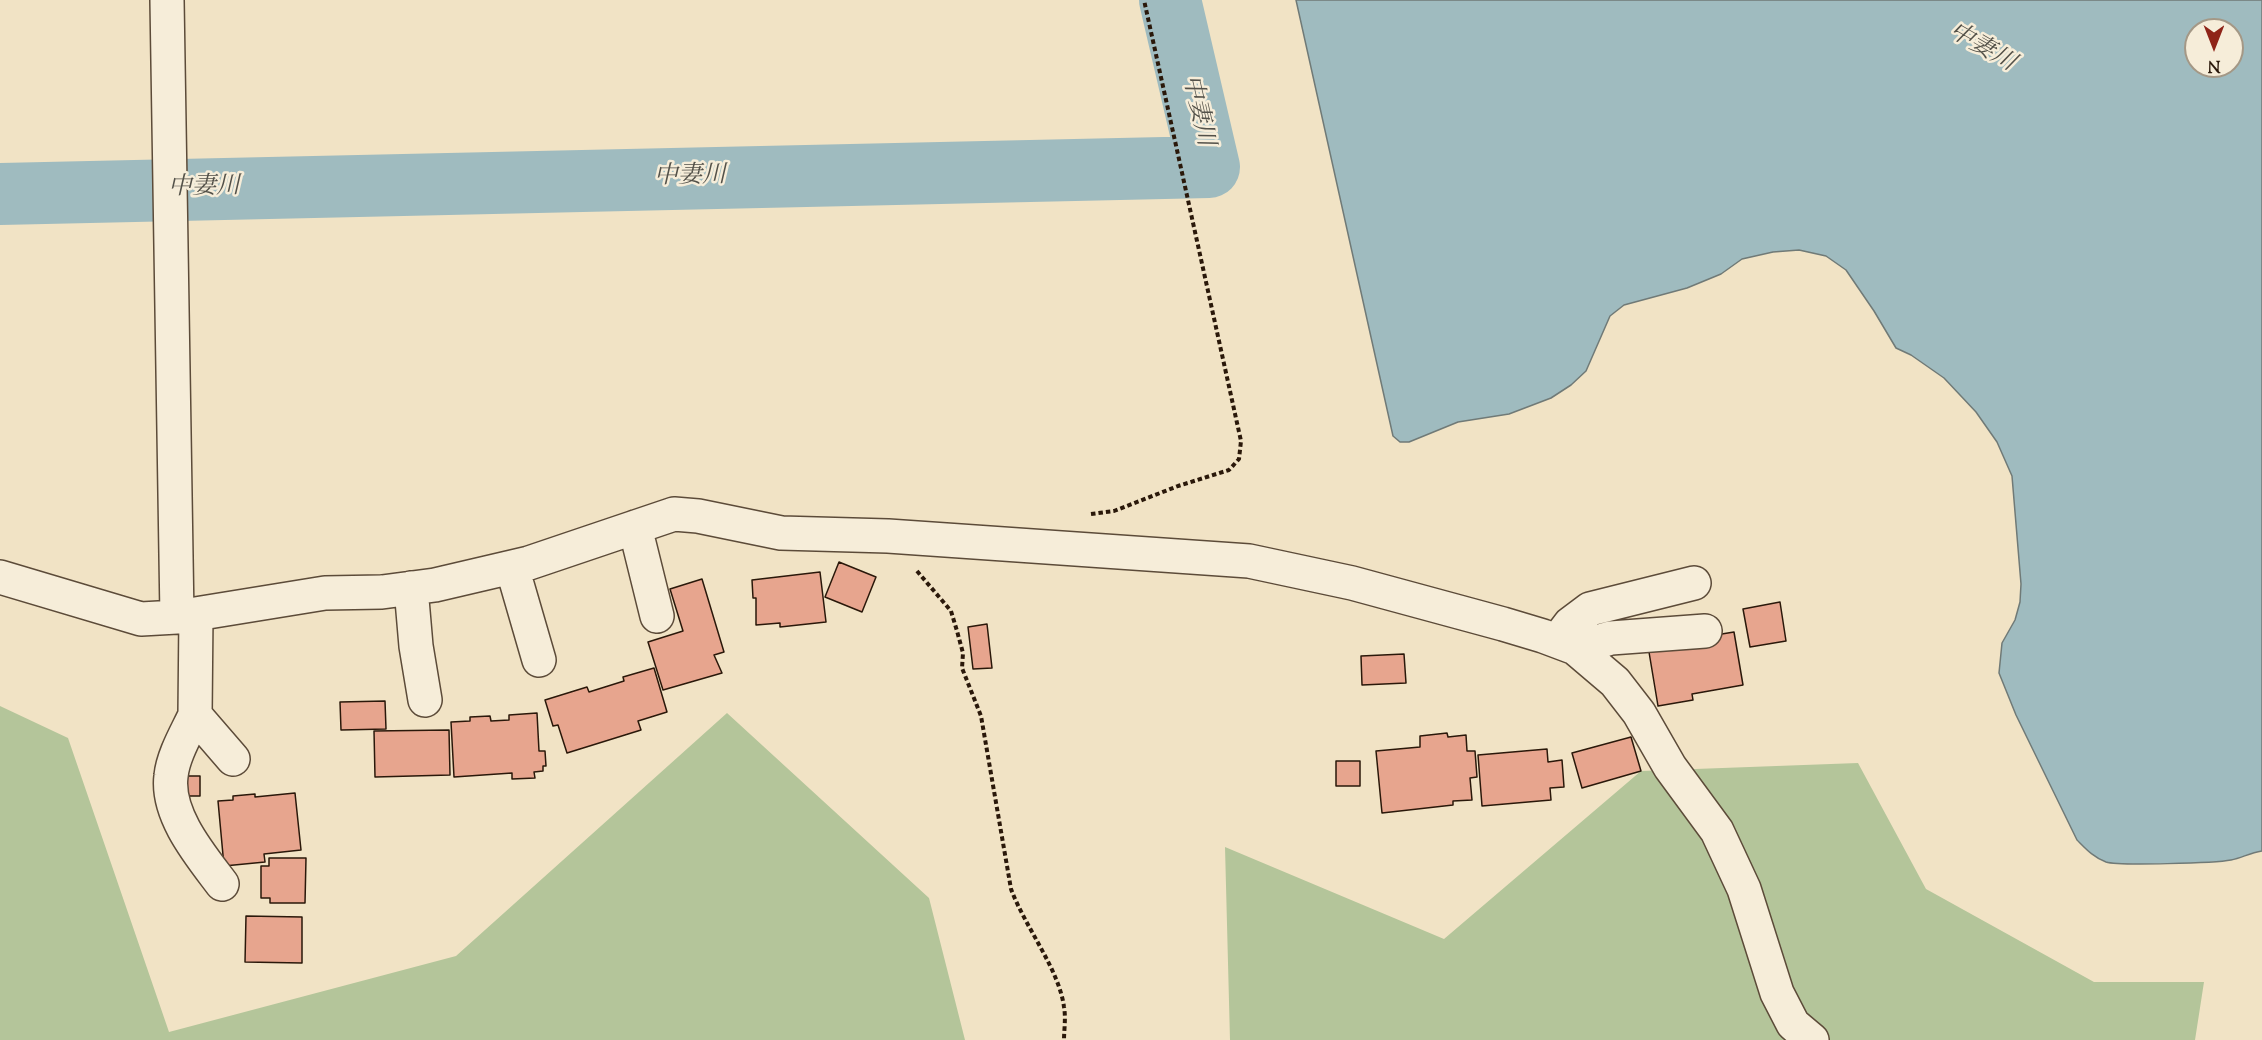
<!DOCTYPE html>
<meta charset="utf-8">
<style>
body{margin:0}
#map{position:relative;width:2262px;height:1040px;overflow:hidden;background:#f1e3c5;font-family:"Sorts Mill Goudy",serif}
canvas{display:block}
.north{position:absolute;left:2184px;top:18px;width:60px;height:60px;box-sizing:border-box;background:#f6edd9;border:2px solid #a49886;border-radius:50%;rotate:180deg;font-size:16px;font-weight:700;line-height:24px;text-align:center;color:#2a180a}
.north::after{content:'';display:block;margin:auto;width:21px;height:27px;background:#8f2418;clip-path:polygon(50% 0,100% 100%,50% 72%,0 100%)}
</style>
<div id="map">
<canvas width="2262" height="1040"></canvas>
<div class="north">N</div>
</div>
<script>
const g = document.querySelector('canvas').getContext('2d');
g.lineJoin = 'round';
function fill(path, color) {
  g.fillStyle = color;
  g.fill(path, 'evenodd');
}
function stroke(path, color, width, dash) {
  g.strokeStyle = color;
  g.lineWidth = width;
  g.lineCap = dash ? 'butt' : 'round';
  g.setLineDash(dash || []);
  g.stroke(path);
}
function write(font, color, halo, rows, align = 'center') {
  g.font = font + ' "Sorts Mill Goudy","Noto Serif JP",serif';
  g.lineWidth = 5;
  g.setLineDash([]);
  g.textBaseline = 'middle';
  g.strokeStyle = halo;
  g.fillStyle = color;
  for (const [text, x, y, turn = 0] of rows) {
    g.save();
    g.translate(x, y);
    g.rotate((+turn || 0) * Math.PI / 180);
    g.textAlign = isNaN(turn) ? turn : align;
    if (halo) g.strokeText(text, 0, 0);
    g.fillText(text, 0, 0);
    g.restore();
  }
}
fill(new Path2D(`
 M 0,706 L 68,738 L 169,1032 L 456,956 L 727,713 L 929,898 L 965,1040 L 0,1040 Z
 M 1858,763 L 1926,889 L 2094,982 L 2204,982 L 2195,1040 L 1230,1040 L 1225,847 L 1444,939 L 1641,771 Z`), '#b4c59a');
const water = new Path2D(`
 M 1296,0 L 2262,0 L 2262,851 C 2249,853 2242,858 2231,860 C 2216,863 2118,866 2106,862 C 2093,857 2086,849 2077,840 L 2016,715 L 1999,673 L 2002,643 L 2015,620 L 2020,602 L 2021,584 L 2012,476 L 1997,442 L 1976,412 L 1944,378 L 1911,355 L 1896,348 L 1874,311 L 1846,270 L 1826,256 L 1799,250 L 1773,252 L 1742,259 L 1721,274 L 1687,288 L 1624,305 L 1610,316 L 1586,371 L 1571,385 L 1551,398 L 1509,414 L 1458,422 L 1409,442 L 1400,442 L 1393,436 ZM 2196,30 L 2232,30 L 2232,66 L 2196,66 Z`);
fill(water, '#9fbbbf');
stroke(water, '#707a77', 1.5);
stroke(new Path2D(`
 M 0,194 L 1209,167 L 1170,0`), '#9fbbbf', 62);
const building = new Path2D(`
 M 839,562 L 876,577 L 862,612 L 825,597 Z
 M 820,572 L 826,622 L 780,627 L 780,623 L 756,625 L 756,598 L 753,598 L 752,580 Z
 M 702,579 L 724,652 L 714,655 L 722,673 L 663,690 L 648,642 L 683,631 L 670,589 Z
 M 1780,602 L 1786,641 L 1750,647 L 1743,609 Z
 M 987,624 L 992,668 L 973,669 L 968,627 Z
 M 1734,632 L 1743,685 L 1692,694 L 1693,700 L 1658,706 L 1648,646 Z
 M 1404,654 L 1406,683 L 1362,685 L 1361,656 Z
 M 654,668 L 667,712 L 638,721 L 641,730 L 567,753 L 558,725 L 553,726 L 545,700 L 587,687 L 589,692 L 624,681 L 623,677 Z
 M 385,701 L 386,729 L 341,730 L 340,702 Z
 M 537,713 L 539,751 L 545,751 L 546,766 L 543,766 L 543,771 L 534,772 L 535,778 L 512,779 L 512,773 L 454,777 L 451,722 L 470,721 L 470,717 L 490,716 L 491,721 L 509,720 L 509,715 Z
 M 449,730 L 450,775 L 375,777 L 374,731 Z
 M 1447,733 L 1448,737 L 1466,735 L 1467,751 L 1475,751 L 1477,777 L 1470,778 L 1472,800 L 1453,801 L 1453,805 L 1382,813 L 1376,751 L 1420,747 L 1420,736 Z
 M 1631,737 L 1641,771 L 1582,788 L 1572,753 Z
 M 1547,749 L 1548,762 L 1562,760 L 1564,787 L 1550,788 L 1551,800 L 1482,806 L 1478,755 Z
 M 1336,761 L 1360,761 L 1360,786 L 1336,786 Z
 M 184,776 L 200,776 L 200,796 L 184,796 Z
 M 295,793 L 301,850 L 264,854 L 265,862 L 224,866 L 218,801 L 233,800 L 233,796 L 255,794 L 255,797 Z
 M 269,858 L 306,858 L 305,903 L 270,903 L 270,898 L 261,898 L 261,866 L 269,866 Z
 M 246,916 L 302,917 L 302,963 L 245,962 Z`);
fill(building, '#e7a58e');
stroke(building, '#2a180a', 1.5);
const minor = new Path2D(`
 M 167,0 L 177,617
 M 635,527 L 657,616
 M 512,567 L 539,660
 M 0,577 L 141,619 L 177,617 L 325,593 L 382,592 L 435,585 L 529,563 L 674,514 L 698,516 L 781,533 L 888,536 L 1249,561 L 1352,583 L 1503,624 L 1543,636 L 1575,648 L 1615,682 L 1639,713 L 1670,767 L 1717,831 L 1744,889 L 1777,993 L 1793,1024 L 1812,1040
 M 411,588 L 416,646 L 425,700
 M 196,614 L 195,715 L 233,759
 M 1557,641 L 1570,624 L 1590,609 L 1694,583
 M 1575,648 L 1611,638 L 1705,631
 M 195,715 C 186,734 173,756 171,776 C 166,815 201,856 222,884`);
stroke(minor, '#5c4b39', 36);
stroke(new Path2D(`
 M 1091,514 L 1114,511 L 1178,486 L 1229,470 L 1239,459 L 1241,441 L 1144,0
 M 917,571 L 951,611 L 957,631 L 963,653 L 962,668 L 981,716 L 1011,889 C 1025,927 1059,969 1064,1007 C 1066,1018 1064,1030 1064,1040`), '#2a180a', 4, [4.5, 3]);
stroke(minor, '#f6edd9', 33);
write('italic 24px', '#535149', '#f6edd9', [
 ["中妻川",1981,49,30],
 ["中妻川",1196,111,77],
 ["中妻川",690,178,-1],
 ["中妻川",204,189,-1]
]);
</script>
